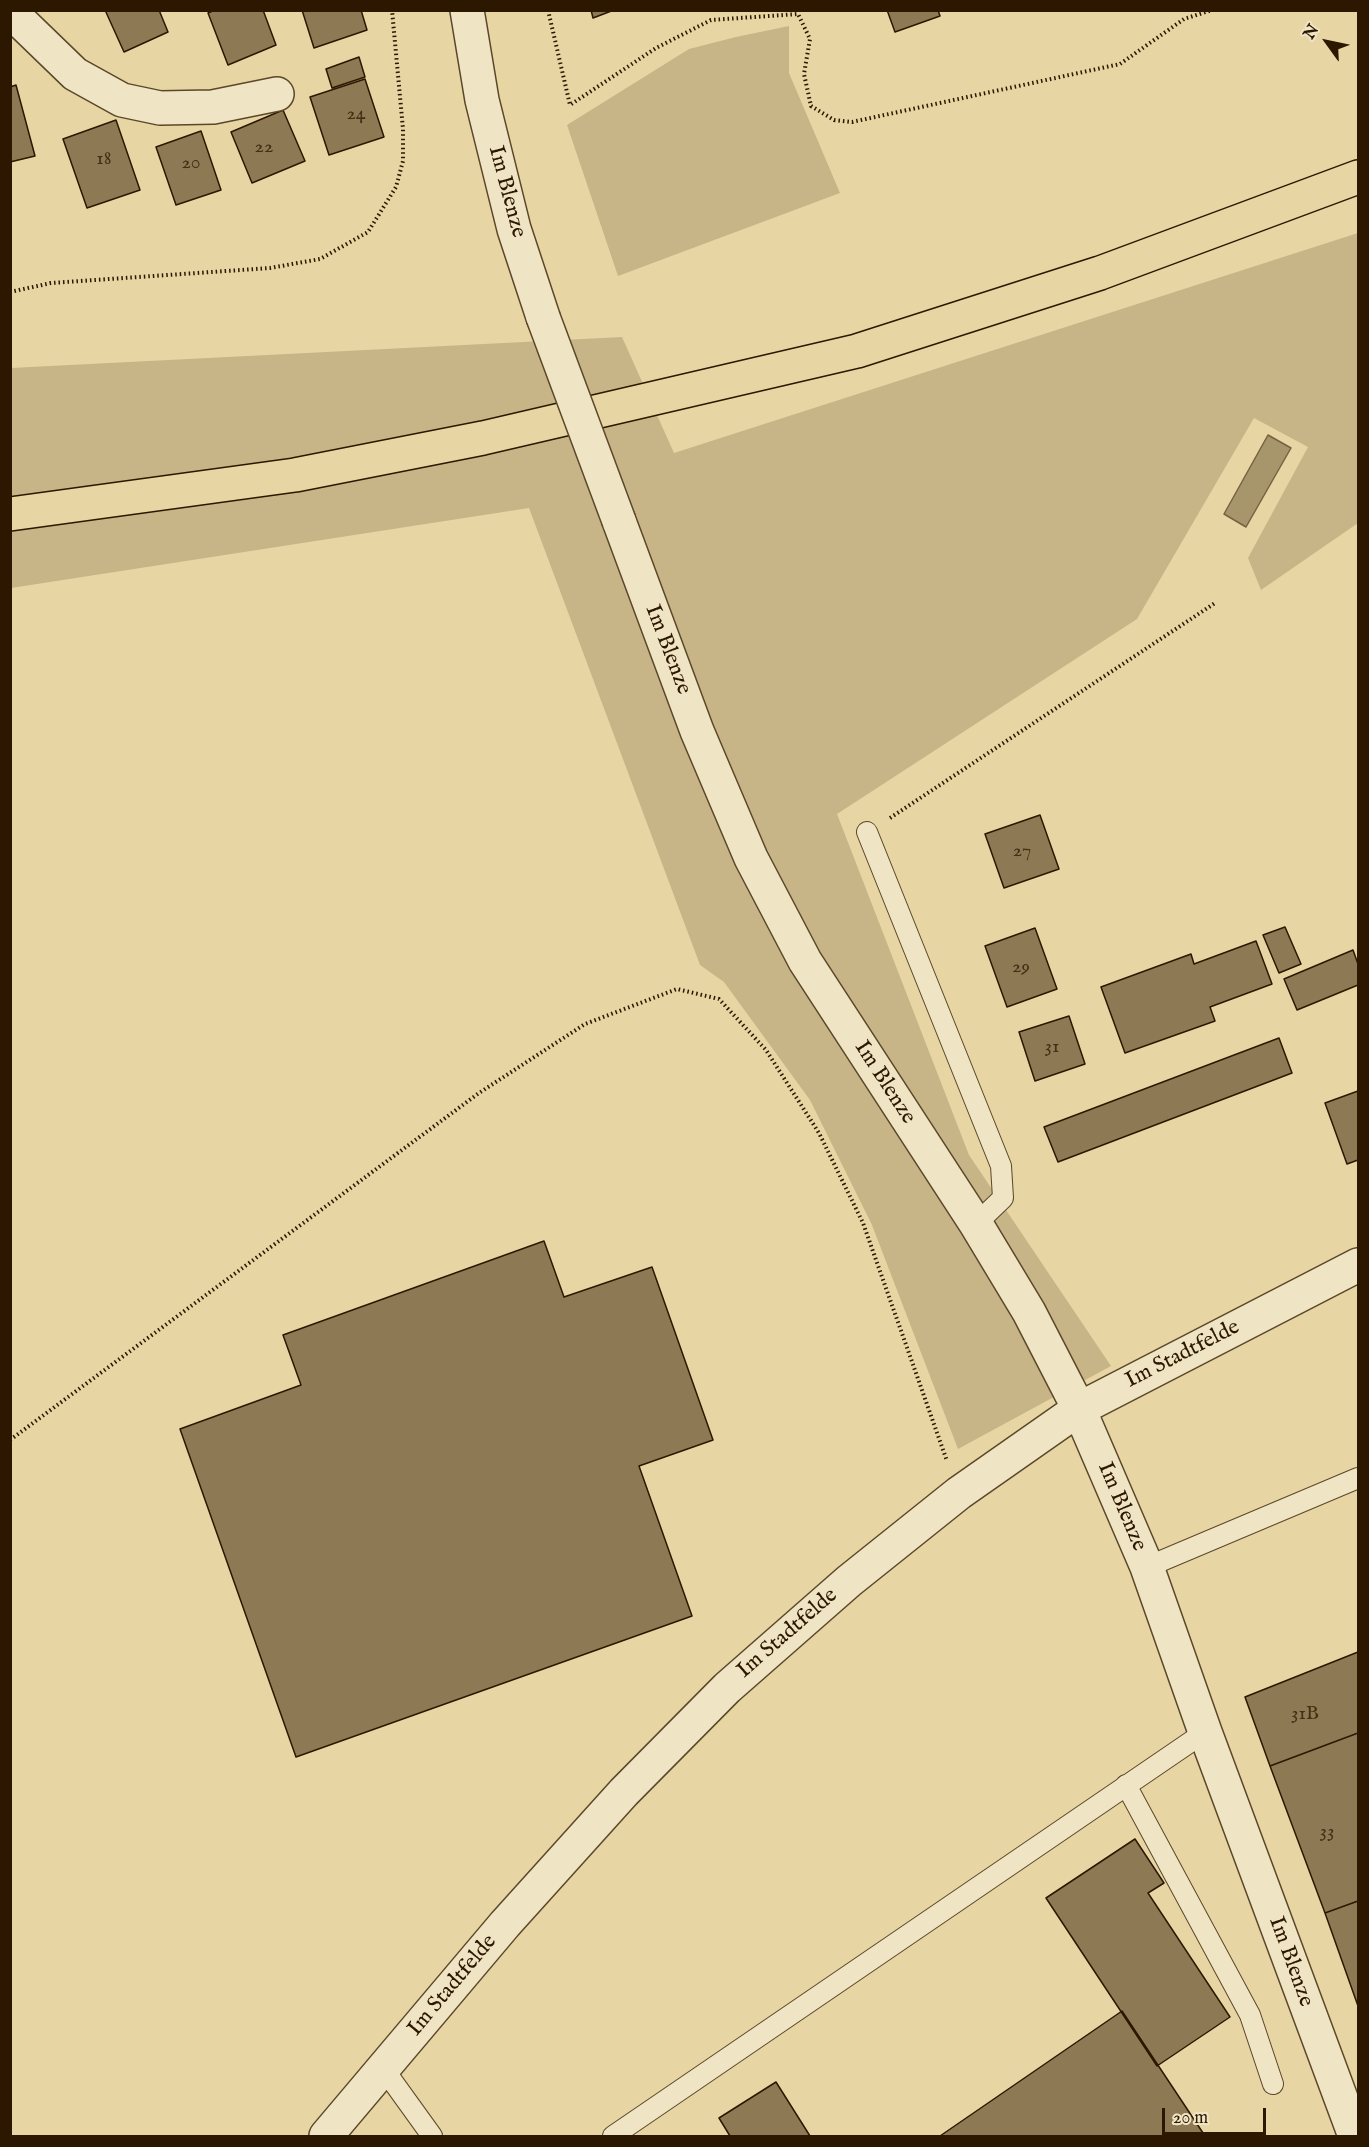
<!DOCTYPE html>
<style>
body{margin:0}
#map{position:relative;width:1369px;height:2147px;overflow:hidden;background:#e7d5a3;font-family:"IM FELL English",serif}
canvas{display:block}
.frame{position:absolute;inset:0;border:12px solid #2c1800;pointer-events:none}
.north{position:absolute;left:1297px;top:12px;width:60px;height:60px;-webkit-text-stroke:4px #efe4c3;paint-order:stroke;rotate:303deg;font-size:16px;font-weight:700;line-height:24px;text-align:center;color:#2c1800}
.north::after{content:'';display:block;margin:auto;width:21px;height:27px;background:#2c1800;clip-path:polygon(50% 0,100% 100%,50% 72%,0 100%)}
.scale{position:absolute;left:1162px;top:2108px;width:104px;height:27px;box-sizing:border-box;border:3px solid #2c1800;border-top:0;padding-left:8px;font-size:18px;line-height:21px;white-space:nowrap;color:#2c1800;-webkit-text-stroke:4px #efe4c3;paint-order:stroke}
</style>
<div id="map">
<canvas width="1369" height="2147"></canvas>
<div class="frame"></div>
<div class="north">N</div>
<div class="scale">20 m</div>
</div>
<script>
const g = document.querySelector('canvas').getContext('2d');
g.lineJoin = 'round';
function fill(path, color) {
  g.fillStyle = color;
  g.fill(path, 'evenodd');
}
function stroke(path, color, width, dash) {
  g.strokeStyle = color;
  g.lineWidth = width;
  g.lineCap = dash ? 'butt' : 'round';
  g.setLineDash(dash || []);
  g.stroke(path);
}
function write(font, color, halo, rows, align = 'center') {
  g.font = font + ' "IM FELL English",serif';
  g.lineWidth = 5;
  g.setLineDash([]);
  g.textBaseline = 'middle';
  g.strokeStyle = halo;
  g.fillStyle = color;
  for (const [text, x, y, turn = 0] of rows) {
    g.save();
    g.translate(x, y);
    g.rotate((+turn || 0) * Math.PI / 180);
    g.textAlign = isNaN(turn) ? turn : align;
    if (halo) g.strokeText(text, 0, 0);
    g.fillText(text, 0, 0);
    g.restore();
  }
}
fill(new Path2D(`
 M 789,26 L 789,73 L 840,193 L 618,276 L 567,125 L 689,49 L 736,37 Z
 M 1358,233 L 1358,523 L 1261,590 L 1248,558 L 1308,447 L 1254,418 L 1137,619 L 837,814 L 969,1155 L 1111,1366 L 958,1449 L 872,1225 L 810,1100 L 724,982 L 700,965 L 529,508 L 11,588 L 11,368 L 622,337 L 674,453 Z`), '#c7b587');
const water = new Path2D(`
 M 1268,435 L 1291,448 L 1246,527 L 1224,514 Z`);
fill(water, '#a7956c');
stroke(water, '#766341', 1.5);
const building = new Path2D(`
 M 105,10 L 159,10 L 168,32 L 124,52 Z
 M 215,10 L 263,10 L 276,45 L 228,65 L 208,13 Z
 M 302,10 L 361,10 L 367,30 L 314,48 Z
 M 591,10 L 614,10 L 593,18 Z
 M 887,10 L 938,10 L 940,16 L 895,32 Z
 M 359,57 L 365,77 L 332,88 L 326,69 Z
 M 365,79 L 384,137 L 329,155 L 310,97 Z
 M 16,85 L 35,156 L 10,162 L 10,87 Z
 M 283,110 L 305,161 L 252,183 L 231,132 Z
 M 116,120 L 140,190 L 87,208 L 63,139 Z
 M 201,131 L 221,190 L 176,205 L 156,147 Z
 M 1040,815 L 1059,869 L 1004,888 L 985,834 Z
 M 1285,927 L 1301,964 L 1279,973 L 1263,935 Z
 M 1035,928 L 1057,989 L 1007,1007 L 985,946 Z
 M 1256,941 L 1272,984 L 1210,1007 L 1215,1021 L 1125,1053 L 1101,987 L 1191,954 L 1194,964 Z
 M 1353,950 L 1358,964 L 1358,985 L 1297,1010 L 1284,979 Z
 M 1069,1016 L 1085,1064 L 1035,1081 L 1019,1032 Z
 M 1279,1038 L 1292,1073 L 1058,1162 L 1044,1127 Z
 M 1358,1091 L 1358,1160 L 1347,1164 L 1325,1103 Z
 M 544,1241 L 564,1297 L 652,1267 L 713,1440 L 639,1466 L 692,1616 L 296,1757 L 180,1429 L 301,1385 L 283,1335 Z
 M 1358,1652 L 1358,1733 L 1270,1766 L 1245,1697 Z
 M 1358,1733 L 1358,1901 L 1325,1913 L 1270,1766 Z
 M 1135,1839 L 1164,1883 L 1148,1893 L 1230,2017 L 1157,2066 L 1046,1898 Z
 M 1358,1901 L 1358,2006 L 1325,1913 Z
 M 1122,2011 L 1205,2136 L 940,2136 Z
 M 776,2082 L 810,2136 L 730,2136 L 719,2118 Z`);
fill(building, '#8d7a55');
stroke(building, '#2c1800', 1.5);
const lane = new Path2D(`
 M 867,832 L 1001,1166 L 1003,1198 L 976,1224
 M 1147,1567 L 1358,1478
 M 1126,1785 L 1250,2015 L 1273,2084
 M 383,2068 L 432,2136
 M 613,2136 L 1205,1732`);
const street = new Path2D(`
 M 467,10 L 482,100 L 514,229 L 543,317
 M 15,16 L 75,74 L 122,100 L 160,108 L 213,107 L 277,94
 M 619,521 L 697,731 L 751,858 L 805,961 L 976,1224 L 1029,1312 L 1079,1409 L 1147,1567 L 1205,1732 L 1355,2136
 M 326,2136 L 505,1924 L 624,1792 L 727,1688 L 849,1581 L 959,1493 L 1079,1409 L 1358,1265`);
const primary = new Path2D(`
 M 10,514 L 295,475 L 483,438 L 857,351 L 1100,273 L 1358,177`);
stroke(lane, '#5b4729', 22);
stroke(street, '#5b4729', 36);
stroke(primary, '#2c1800', 36);
stroke(new Path2D(`
 M 548,10 L 570,105 L 656,48 L 711,20 L 798,14 L 810,39 L 804,74 L 811,106 L 834,120 L 852,122 L 1120,64 L 1184,19 L 1212,10
 M 10,292 L 51,283 L 270,268 L 320,259 L 368,232 L 396,187 L 403,161 L 403,129 L 392,10
 M 890,818 L 1215,603
 M 10,1440 L 479,1093 L 585,1024 L 677,989 L 719,999 L 766,1050 L 819,1133 L 863,1223 L 947,1461`), '#2c1800', 4, [1.5, 3]);
stroke(lane, '#efe4c3', 20);
stroke(street, '#efe4c3', 33);
stroke(primary, '#e7d5a3', 33);
const streetBridge = new Path2D(`
 M 543,317 L 619,521`);
stroke(streetBridge, '#5b4729', 36, []);
stroke(streetBridge, '#efe4c3', 33);
write('20px', '#443015', null, [
 ["24",356,115],
 ["22",264,148],
 ["18",104,160],
 ["20",191,164],
 ["27",1022,852],
 ["29",1021,968],
 ["31",1052,1048],
 ["31B",1305,1715],
 ["33",1327,1833]
]);
write('22px', '#2c1800', '#efe4c3', [
 ["Im Blenze",506,192,75],
 ["Im Blenze",667,650,69],
 ["Im Blenze",884,1083,57],
 ["Im Stadtfelde",1183,1355,-27],
 ["Im Blenze",1121,1507,67],
 ["Im Stadtfelde",788,1634,-41],
 ["Im Blenze",1290,1962,70],
 ["Im Stadtfelde",453,1986,-50]
]);
</script>
